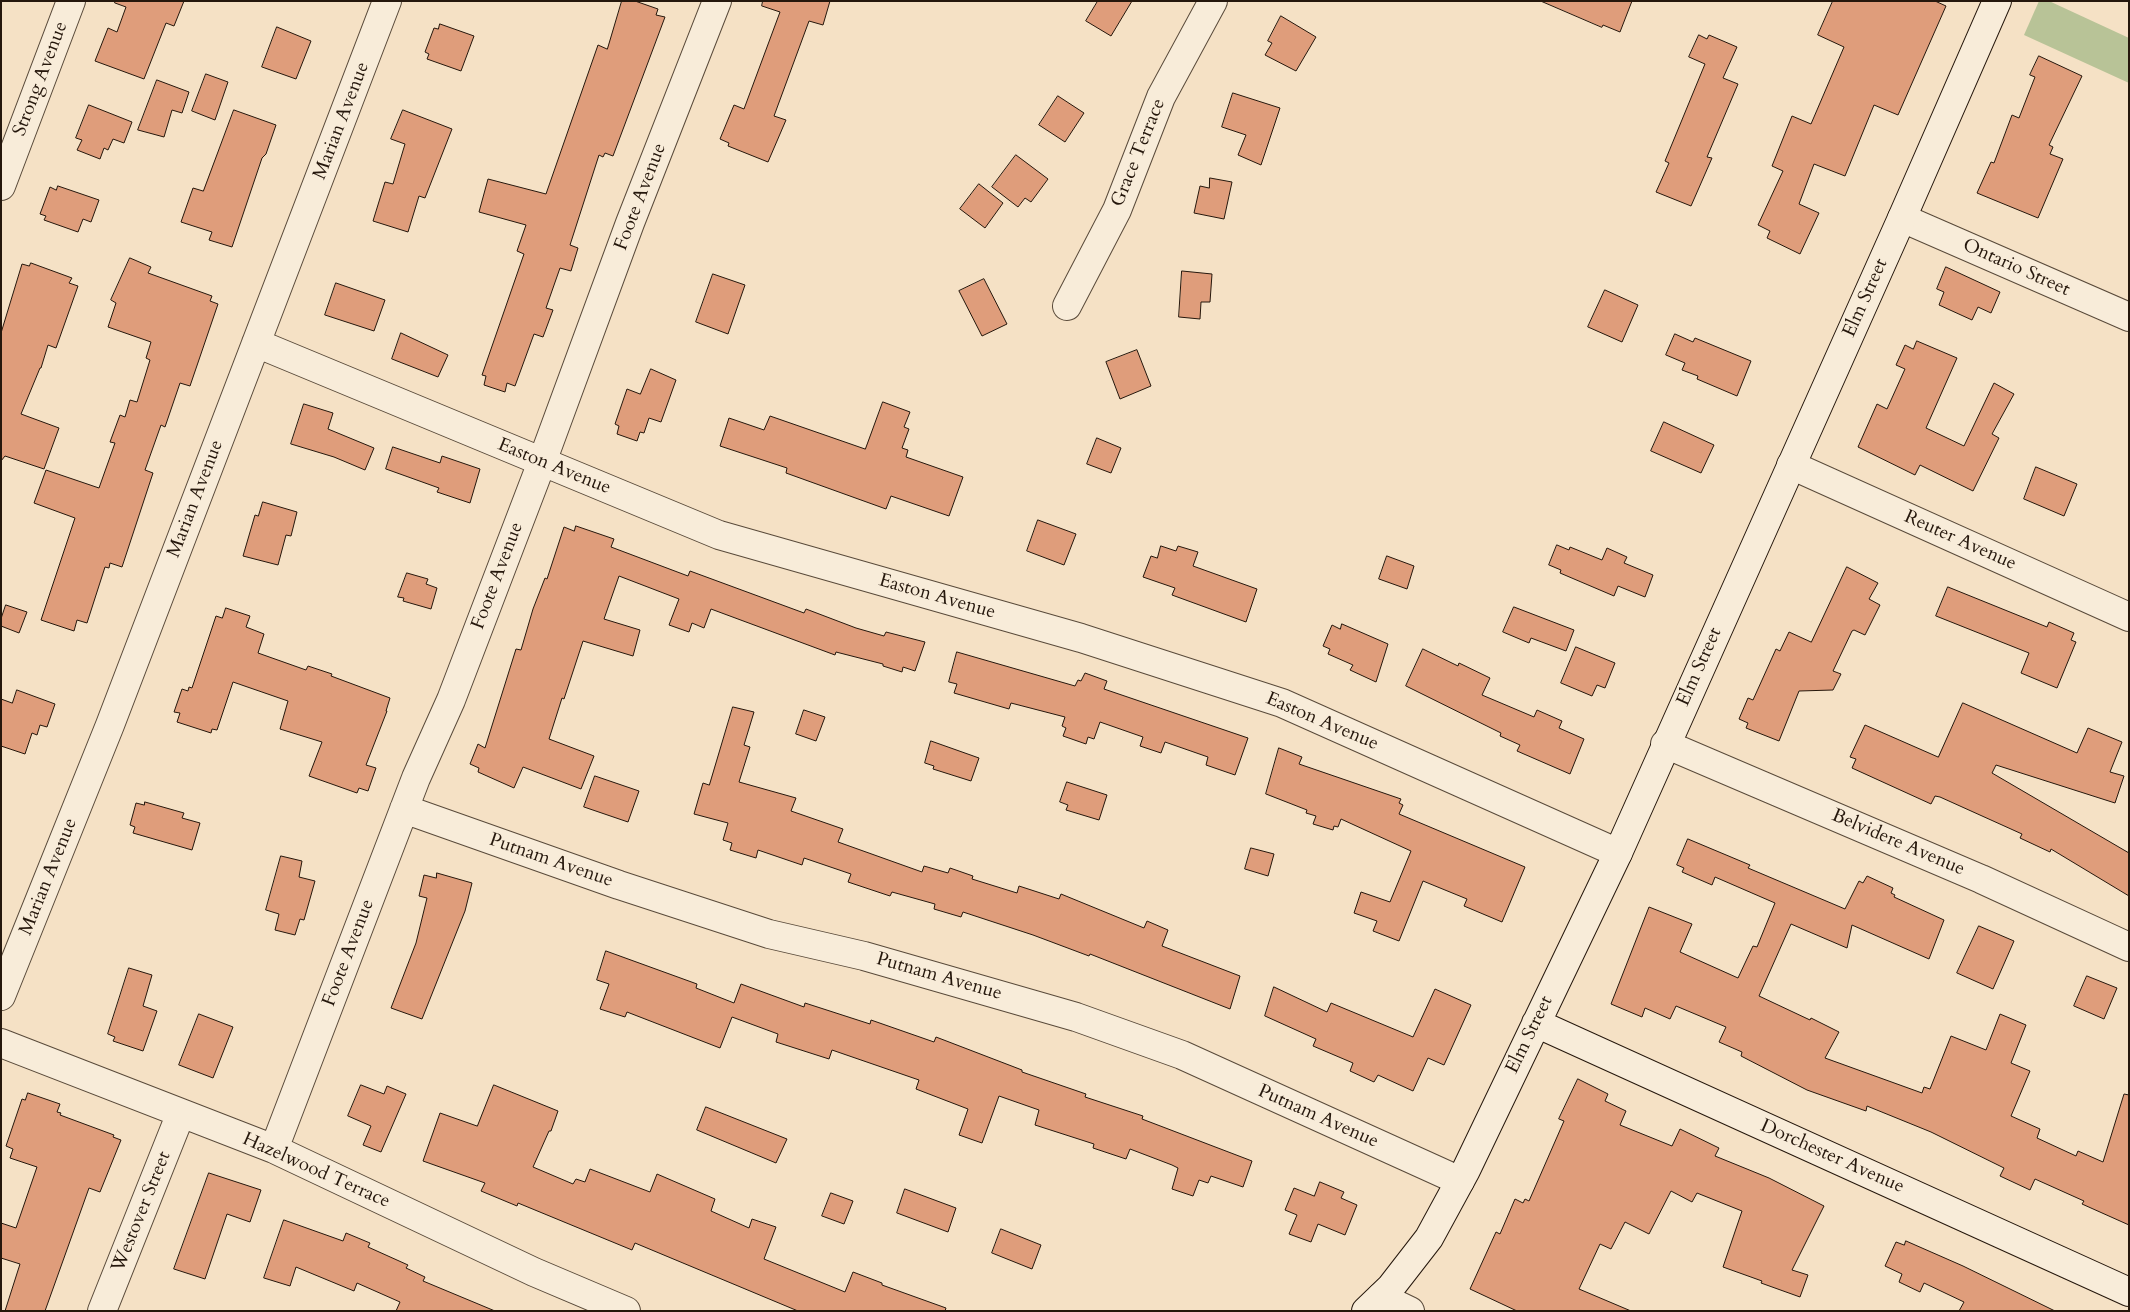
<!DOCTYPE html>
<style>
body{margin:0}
#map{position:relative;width:2130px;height:1312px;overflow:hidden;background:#f5e1c5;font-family:Cardo,serif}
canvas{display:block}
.frame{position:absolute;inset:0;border:2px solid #25170c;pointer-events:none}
</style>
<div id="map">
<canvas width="2130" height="1312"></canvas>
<div class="frame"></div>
</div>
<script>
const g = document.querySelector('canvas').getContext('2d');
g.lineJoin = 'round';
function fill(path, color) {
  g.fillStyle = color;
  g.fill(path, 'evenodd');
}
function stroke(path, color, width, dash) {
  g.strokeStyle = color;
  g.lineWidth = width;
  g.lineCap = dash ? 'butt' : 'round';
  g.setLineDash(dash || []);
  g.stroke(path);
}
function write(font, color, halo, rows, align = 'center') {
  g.font = font + ' Cardo,serif';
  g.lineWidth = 4;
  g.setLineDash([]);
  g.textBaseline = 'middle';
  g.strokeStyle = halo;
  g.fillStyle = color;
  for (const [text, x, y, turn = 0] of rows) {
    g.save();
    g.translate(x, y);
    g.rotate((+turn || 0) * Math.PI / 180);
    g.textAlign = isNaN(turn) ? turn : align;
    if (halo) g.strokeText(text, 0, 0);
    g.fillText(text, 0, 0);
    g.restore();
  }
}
fill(new Path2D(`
 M 2039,1 L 2049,1 L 2129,38 L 2129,83 L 2024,35 Z`), '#b8c397');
const building = new Path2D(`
 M 115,1 L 184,1 L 174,26 L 166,23 L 144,79 L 95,61 L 108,28 L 117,32 L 126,7 L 115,3 Z
 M 622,1 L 635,1 L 658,9 L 656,15 L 665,17 L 613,156 L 605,153 L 603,157 L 599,155 L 570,245 L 578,248 L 571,271 L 560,268 L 546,308 L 553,310 L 543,337 L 534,334 L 515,386 L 507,383 L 505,392 L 484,385 L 486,376 L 482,375 L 524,254 L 517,251 L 526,225 L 479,212 L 488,179 L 546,194 L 598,45 L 607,49 Z
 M 763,1 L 830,1 L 823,25 L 809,21 L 774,116 L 786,120 L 768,162 L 728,146 L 729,143 L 720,139 L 734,105 L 744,109 L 780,12 L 762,6 Z
 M 1098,1 L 1132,1 L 1111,36 L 1086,21 Z
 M 1541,1 L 1632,1 L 1620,32 L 1603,25 L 1602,27 Z
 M 1833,1 L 1935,1 L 1946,6 L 1898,115 L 1874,105 L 1845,176 L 1814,164 L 1799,204 L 1819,213 L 1800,254 L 1767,238 L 1770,231 L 1758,225 L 1783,171 L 1772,166 L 1792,116 L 1811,124 L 1844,47 L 1818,35 Z
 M 1281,16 L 1316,37 L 1296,71 L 1265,55 L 1272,43 L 1268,41 Z
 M 440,24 L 474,36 L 461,71 L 427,59 L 429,54 L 425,52 L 434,28 L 438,29 Z
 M 277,27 L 311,41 L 296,79 L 262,67 Z
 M 1699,35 L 1707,39 L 1709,35 L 1737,47 L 1723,78 L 1738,84 L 1707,157 L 1712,158 L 1691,206 L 1656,192 L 1669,163 L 1665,161 L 1705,64 L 1689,57 Z
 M 2039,56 L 2082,76 L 2049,145 L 2053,147 L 2050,154 L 2063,159 L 2038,218 L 1977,193 L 1991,162 L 1994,163 L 2012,115 L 2019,118 L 2035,77 L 2030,75 Z
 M 206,74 L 228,82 L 215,120 L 192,111 Z
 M 157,80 L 189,92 L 182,113 L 172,110 L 164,137 L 138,130 Z
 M 1233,93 L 1280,108 L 1261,165 L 1238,155 L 1246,135 L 1222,127 Z
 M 1058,96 L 1084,113 L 1065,142 L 1039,125 Z
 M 89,105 L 132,122 L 124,143 L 113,139 L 108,150 L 104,148 L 100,159 L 77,150 L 82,140 L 76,138 Z
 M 234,110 L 276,125 L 266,154 L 262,158 L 232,247 L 209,240 L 212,232 L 181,222 L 193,188 L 203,191 Z
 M 403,110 L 452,129 L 425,198 L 419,196 L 408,232 L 373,221 L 385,182 L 393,184 L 405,144 L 391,139 Z
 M 1016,155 L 1048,179 L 1031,202 L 1025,198 L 1018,207 L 992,187 Z
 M 1210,178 L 1232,182 L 1224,219 L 1194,213 L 1200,186 L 1209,188 Z
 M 979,184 L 1003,203 L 985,228 L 960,209 Z
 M 58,186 L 99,200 L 91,222 L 83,219 L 78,232 L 44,220 L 46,216 L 40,214 L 50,187 L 56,190 Z
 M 130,258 L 151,267 L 148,273 L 212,296 L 210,301 L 218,304 L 190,386 L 180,383 L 165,427 L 161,425 L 145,470 L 153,473 L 122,567 L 110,563 L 109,568 L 105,567 L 87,623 L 77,620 L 74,631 L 41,620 L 75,518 L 34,503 L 46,470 L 99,488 L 115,443 L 110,442 L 120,415 L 125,417 L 130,400 L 137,402 L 150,360 L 146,358 L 151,342 L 108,327 L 116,303 L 111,300 Z
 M 31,263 L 72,278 L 69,283 L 78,286 L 56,348 L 48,345 L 41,368 L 40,368 L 21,414 L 59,428 L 44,469 L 5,456 L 1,461 L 1,333 L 22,264 L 29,266 Z
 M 1946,267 L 2000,292 L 1991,313 L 1978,307 L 1972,320 L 1939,305 L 1944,292 L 1937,289 Z
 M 1182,271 L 1212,274 L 1210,302 L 1201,302 L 1200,319 L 1179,317 Z
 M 713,274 L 745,285 L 728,334 L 696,322 Z
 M 984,279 L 1007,324 L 982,336 L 959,291 Z
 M 336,283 L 385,300 L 374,331 L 325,315 Z
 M 1605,290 L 1638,305 L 1622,342 L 1588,327 Z
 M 401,333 L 448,355 L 438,377 L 392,359 Z
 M 1675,334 L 1693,342 L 1695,338 L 1751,361 L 1737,396 L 1697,379 L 1698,376 L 1682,370 L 1685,363 L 1666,355 Z
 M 1917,341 L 1957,358 L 1926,428 L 1964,446 L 1994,383 L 2014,394 L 1992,434 L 1999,438 L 1973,491 L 1920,465 L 1915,475 L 1858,447 L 1877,404 L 1887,409 L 1905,369 L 1896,365 L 1905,345 L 1913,349 Z
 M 1137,350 L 1151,386 L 1120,399 L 1106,362 Z
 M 651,369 L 676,380 L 661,422 L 649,418 L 644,433 L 640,432 L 637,441 L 617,434 L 619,426 L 615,424 L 627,389 L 640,394 Z
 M 883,402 L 910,412 L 904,427 L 909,429 L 902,448 L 908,450 L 906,457 L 963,477 L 949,516 L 891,496 L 886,509 L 786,473 L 787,468 L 720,446 L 729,418 L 764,430 L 770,416 L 865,449 Z
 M 304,404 L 333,413 L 328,429 L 374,448 L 365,470 L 334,457 L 291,444 Z
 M 1664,422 L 1714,445 L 1701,473 L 1651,451 Z
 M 1097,438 L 1121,448 L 1111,473 L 1087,464 Z
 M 393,447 L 440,463 L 442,456 L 480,469 L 470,503 L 437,492 L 439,488 L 386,469 Z
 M 2036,467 L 2077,484 L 2064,516 L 2024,499 Z
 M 263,502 L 297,512 L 291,536 L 286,535 L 278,565 L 243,556 L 255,515 L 258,516 Z
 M 1038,520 L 1076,534 L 1064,565 L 1027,551 Z
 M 576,526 L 614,539 L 611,547 L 688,576 L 690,571 L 804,613 L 806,609 L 856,628 L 884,636 L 886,632 L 925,642 L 915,671 L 903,667 L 902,672 L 883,666 L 883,664 L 836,652 L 835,655 L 711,609 L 704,628 L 692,623 L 689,632 L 669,625 L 679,599 L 619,576 L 604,619 L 640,630 L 633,656 L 583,641 L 564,699 L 562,698 L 549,739 L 594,756 L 581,789 L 523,767 L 514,788 L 478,772 L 479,768 L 470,764 L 478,744 L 485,748 L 516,649 L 521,650 L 533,609 L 545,578 L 547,579 L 564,527 L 574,531 Z
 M 1557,545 L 1569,550 L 1570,547 L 1602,560 L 1607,548 L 1627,557 L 1624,563 L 1653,575 L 1645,597 L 1618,586 L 1614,596 L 1560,573 L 1561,570 L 1549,565 Z
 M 1161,546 L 1176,551 L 1178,546 L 1198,552 L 1193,566 L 1257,589 L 1246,622 L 1172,595 L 1175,588 L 1143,577 L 1151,556 L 1157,558 Z
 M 1387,556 L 1414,566 L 1407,589 L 1379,579 Z
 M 1847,567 L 1878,583 L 1869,599 L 1880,605 L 1865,635 L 1854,630 L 1852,631 L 1833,671 L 1841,674 L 1833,690 L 1799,691 L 1779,741 L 1746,728 L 1748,723 L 1739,719 L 1748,698 L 1753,700 L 1776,649 L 1780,651 L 1789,632 L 1811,642 Z
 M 407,573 L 428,579 L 426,584 L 437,588 L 431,609 L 403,601 L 404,598 L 398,597 Z
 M 1948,587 L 2047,627 L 2049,622 L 2074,633 L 2071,640 L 2076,642 L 2057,688 L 2021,673 L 2029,653 L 1936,616 Z
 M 6,605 L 27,612 L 19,633 L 1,626 L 1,619 Z
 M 1514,607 L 1574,630 L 1566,651 L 1531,638 L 1529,643 L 1503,632 Z
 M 226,608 L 250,616 L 246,627 L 264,634 L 258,653 L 306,670 L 308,666 L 332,674 L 331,676 L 390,698 L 386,711 L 387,711 L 366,765 L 376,768 L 368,791 L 359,788 L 357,793 L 309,776 L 322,742 L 280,729 L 288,701 L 233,682 L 217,730 L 212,729 L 211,733 L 177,722 L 180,713 L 174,712 L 182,689 L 188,691 L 189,687 L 192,688 L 216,616 L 222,618 Z
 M 1342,624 L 1388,644 L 1376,682 L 1350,670 L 1353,665 L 1328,654 L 1330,649 L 1323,646 L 1332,625 L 1340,629 Z
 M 1576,647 L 1615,663 L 1605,688 L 1597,685 L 1592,696 L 1561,683 Z
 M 1423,649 L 1458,666 L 1459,663 L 1490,678 L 1482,695 L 1534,717 L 1537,710 L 1562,721 L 1559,728 L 1584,739 L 1570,774 L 1517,751 L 1520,745 L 1500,736 L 1501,733 L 1406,686 Z
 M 957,652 L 1075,686 L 1078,680 L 1081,681 L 1085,673 L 1107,681 L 1104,689 L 1248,738 L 1235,775 L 1206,765 L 1208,757 L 1165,742 L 1161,753 L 1140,746 L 1143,737 L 1100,722 L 1094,739 L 1088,737 L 1086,744 L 1063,736 L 1066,728 L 1062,726 L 1065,717 L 1011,703 L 1009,709 L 954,693 L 957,684 L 949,682 Z
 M 17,690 L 55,704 L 47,727 L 40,725 L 37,735 L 32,733 L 25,754 L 1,746 L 1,699 L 12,703 Z
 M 1963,703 L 2077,753 L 2088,728 L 2122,742 L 2110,772 L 2124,776 L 2115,803 L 1996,765 L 1992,773 L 2129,853 L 2129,896 L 2051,849 L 2050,852 L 2020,838 L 2022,834 L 1940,797 L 1935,796 L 1931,804 L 1852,768 L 1856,759 L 1850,757 L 1865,725 L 1938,757 Z
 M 733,707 L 754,712 L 744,745 L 750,747 L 739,782 L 796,798 L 791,811 L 843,829 L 838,842 L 922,872 L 924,866 L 948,873 L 950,868 L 973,876 L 972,879 L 1017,893 L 1019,886 L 1059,899 L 1061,894 L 1144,928 L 1147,921 L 1168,930 L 1162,946 L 1240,976 L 1230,1009 L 1090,954 L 1089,956 L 1033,935 L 963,912 L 961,917 L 934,909 L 935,904 L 892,892 L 890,896 L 848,882 L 851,874 L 804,858 L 802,865 L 758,850 L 756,858 L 730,850 L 732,843 L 723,840 L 728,823 L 694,814 L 703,783 L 709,785 Z
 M 804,710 L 825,717 L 816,741 L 796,734 Z
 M 931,741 L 979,758 L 971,781 L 933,769 L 934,766 L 925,763 Z
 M 1279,748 L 1302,757 L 1299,764 L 1401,799 L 1399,803 L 1403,805 L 1399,814 L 1525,867 L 1502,922 L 1464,906 L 1467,899 L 1423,881 L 1399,941 L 1373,931 L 1377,921 L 1354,913 L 1361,892 L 1390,902 L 1411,851 L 1341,819 L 1338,827 L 1334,826 L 1333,830 L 1313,824 L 1316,816 L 1306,813 L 1307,810 L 1266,794 Z
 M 595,776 L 639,791 L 628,822 L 584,807 Z
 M 1067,782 L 1107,795 L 1099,820 L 1066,810 L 1068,805 L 1060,802 Z
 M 145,802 L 184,813 L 182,818 L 200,823 L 192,850 L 133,833 L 135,827 L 130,825 L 136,803 L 144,805 Z
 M 1688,839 L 1750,865 L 1748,868 L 1845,909 L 1859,881 L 1863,883 L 1867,876 L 1893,888 L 1891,893 L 1895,895 L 1894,897 L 1944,920 L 1929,959 L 1852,925 L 1847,948 L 1791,924 L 1759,996 L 1810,1020 L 1811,1018 L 1839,1032 L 1825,1058 L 1922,1093 L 1924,1087 L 1930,1089 L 1951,1036 L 1986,1050 L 2000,1014 L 2026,1025 L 2011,1063 L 2030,1071 L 2011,1116 L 2040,1129 L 2037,1138 L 2076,1156 L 2078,1151 L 2103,1162 L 2124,1094 L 2129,1095 L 2129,1225 L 2082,1204 L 2084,1201 L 2035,1179 L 2030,1190 L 2000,1176 L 2004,1168 L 1931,1132 L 1867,1106 L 1866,1111 L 1807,1090 L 1741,1056 L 1742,1052 L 1719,1042 L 1726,1027 L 1676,1006 L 1670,1019 L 1645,1008 L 1642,1017 L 1611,1004 L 1649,907 L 1692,924 L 1680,952 L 1738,978 L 1753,946 L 1757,947 L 1775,903 L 1715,877 L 1712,885 L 1682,872 L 1684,868 L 1677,865 Z
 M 1251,848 L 1274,854 L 1268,876 L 1245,869 Z
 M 281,856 L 302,861 L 299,877 L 315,881 L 304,920 L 300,919 L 295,935 L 275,930 L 279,914 L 266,910 Z
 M 437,873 L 472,883 L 465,911 L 422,1019 L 391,1008 L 416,943 L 427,898 L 419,896 L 424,875 L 436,878 Z
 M 1979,926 L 2014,941 L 1993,989 L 1957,973 Z
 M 606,951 L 697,984 L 696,988 L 734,1003 L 741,984 L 804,1007 L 805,1003 L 870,1024 L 871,1020 L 934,1042 L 936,1037 L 1022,1070 L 1022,1072 L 1086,1094 L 1085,1097 L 1143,1116 L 1142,1119 L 1252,1161 L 1243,1187 L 1211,1176 L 1208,1183 L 1199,1180 L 1193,1196 L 1172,1189 L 1178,1168 L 1172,1165 L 1130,1149 L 1126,1159 L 1093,1148 L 1094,1144 L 1035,1125 L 1039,1110 L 999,1096 L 982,1143 L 959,1135 L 968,1109 L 916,1089 L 919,1080 L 832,1050 L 829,1059 L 776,1042 L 778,1034 L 732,1017 L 720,1048 L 627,1012 L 625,1017 L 600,1009 L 609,984 L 597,980 Z
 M 129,968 L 152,975 L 143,1006 L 157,1011 L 143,1051 L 113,1041 L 115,1037 L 108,1034 Z
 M 2087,976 L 2117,988 L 2104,1019 L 2074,1006 Z
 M 1274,987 L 1327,1012 L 1331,1003 L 1413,1037 L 1435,989 L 1471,1005 L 1444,1065 L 1428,1058 L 1413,1091 L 1378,1075 L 1374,1082 L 1350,1071 L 1353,1063 L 1313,1046 L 1316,1039 L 1265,1016 Z
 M 199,1014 L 233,1027 L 213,1078 L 179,1065 Z
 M 1578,1079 L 1608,1094 L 1605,1101 L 1626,1111 L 1620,1125 L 1672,1146 L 1680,1129 L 1719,1148 L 1715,1156 L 1769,1178 L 1824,1206 L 1792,1270 L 1808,1275 L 1800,1297 L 1761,1283 L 1762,1281 L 1723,1267 L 1742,1211 L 1697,1193 L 1692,1202 L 1671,1191 L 1649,1234 L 1625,1222 L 1611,1249 L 1600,1244 L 1579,1289 L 1631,1311 L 1517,1311 L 1470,1289 L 1496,1232 L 1500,1234 L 1515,1199 L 1523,1203 L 1525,1199 L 1529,1201 L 1564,1121 L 1559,1119 Z
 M 361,1085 L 384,1094 L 387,1086 L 406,1094 L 381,1152 L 363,1145 L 371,1126 L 348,1116 Z
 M 494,1085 L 558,1111 L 551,1131 L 549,1131 L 533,1167 L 573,1184 L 576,1179 L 585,1182 L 590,1169 L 650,1192 L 657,1174 L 715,1199 L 711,1211 L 749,1228 L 752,1219 L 776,1227 L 764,1259 L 845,1292 L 853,1272 L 882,1283 L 882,1285 L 946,1308 L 945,1311 L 798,1311 L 635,1243 L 632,1250 L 518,1203 L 517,1206 L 481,1191 L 485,1183 L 423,1161 L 440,1113 L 477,1126 Z
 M 28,1093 L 60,1104 L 57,1112 L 61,1113 L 60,1115 L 114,1135 L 113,1137 L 121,1140 L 100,1192 L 89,1188 L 45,1311 L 5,1311 L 20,1264 L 1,1258 L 1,1223 L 16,1228 L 37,1167 L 10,1158 L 13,1149 L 6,1146 L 22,1099 L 25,1100 Z
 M 706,1107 L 787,1139 L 776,1163 L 697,1130 Z
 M 209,1173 L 261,1190 L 250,1222 L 227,1214 L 205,1279 L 174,1269 Z
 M 1320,1182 L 1344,1192 L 1341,1198 L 1357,1205 L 1345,1235 L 1318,1224 L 1311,1242 L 1289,1234 L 1297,1215 L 1285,1210 L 1294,1188 L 1314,1196 Z
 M 905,1189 L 956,1208 L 948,1232 L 897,1213 Z
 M 831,1193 L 853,1201 L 844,1224 L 822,1216 Z
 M 284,1220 L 343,1241 L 346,1233 L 370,1243 L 368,1247 L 408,1265 L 406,1268 L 425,1277 L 423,1281 L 495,1311 L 396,1311 L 400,1302 L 357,1283 L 354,1291 L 296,1267 L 290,1286 L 264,1278 Z
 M 1001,1229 L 1041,1245 L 1032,1269 L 992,1253 Z
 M 1906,1241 L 1963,1266 L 2055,1311 L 1959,1311 L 1964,1302 L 1924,1283 L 1920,1292 L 1899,1282 L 1902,1274 L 1885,1266 L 1896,1242 L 1904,1245 Z`);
fill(building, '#df9d7b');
stroke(building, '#25170c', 1);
const street = new Path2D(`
 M 1,186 L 71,1
 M 1902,218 L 2129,317
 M 1067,306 L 1117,210 L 1161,97 L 1213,1
 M 256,343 L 719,535 L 1081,638 L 1282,703 L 1618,853
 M 1791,465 L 2129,617
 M 1665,744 L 1981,879 L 2129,947
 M 404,809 L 619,885 L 769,934 L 864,956 L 1076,1017 L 1182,1055 L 1460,1181
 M 1,996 L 110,725 L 387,1
 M 1,1043 L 274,1149 L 534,1272 L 626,1311
 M 274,1149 L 416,778 L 451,700 L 542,462 L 630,223 L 717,1
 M 1381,1297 L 1410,1311
 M 102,1311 L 181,1113`);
const secondary = new Path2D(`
 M 1536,1023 L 2129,1292
 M 1366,1311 L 1391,1287 L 1429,1238 L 1466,1170 L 1618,853 L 1902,218 L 1997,1`);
stroke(street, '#594a3a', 30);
stroke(secondary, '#25170c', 30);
stroke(street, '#f8ecd9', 28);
stroke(secondary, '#f8ecd9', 28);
write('19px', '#25170c', '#f8ecd9', [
 ["Strong Avenue",41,79,-69],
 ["Marian Avenue",342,121,-69],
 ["Grace Terrace",1139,153,-68],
 ["Foote Avenue",641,197,-69],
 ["Ontario Street",2016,268,24],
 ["Elm Street",1866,298,-66],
 ["Easton Avenue",554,467,22],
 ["Marian Avenue",196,499,-69],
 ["Reuter Avenue",1960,541,24],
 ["Foote Avenue",498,576,-69],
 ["Easton Avenue",937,597,16],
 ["Elm Street",1700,667,-66],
 ["Easton Avenue",1322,722,23],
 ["Belvidere Avenue",1898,843,23],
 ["Putnam Avenue",551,861,19],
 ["Marian Avenue",49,877,-68],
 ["Foote Avenue",349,953,-69],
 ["Putnam Avenue",939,977,16],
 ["Elm Street",1530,1035,-64],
 ["Putnam Avenue",1318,1117,24],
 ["Dorchester Avenue",1832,1157,24],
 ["Hazelwood Terrace",316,1171,24],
 ["Westover Street",142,1212,-68]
]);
</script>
